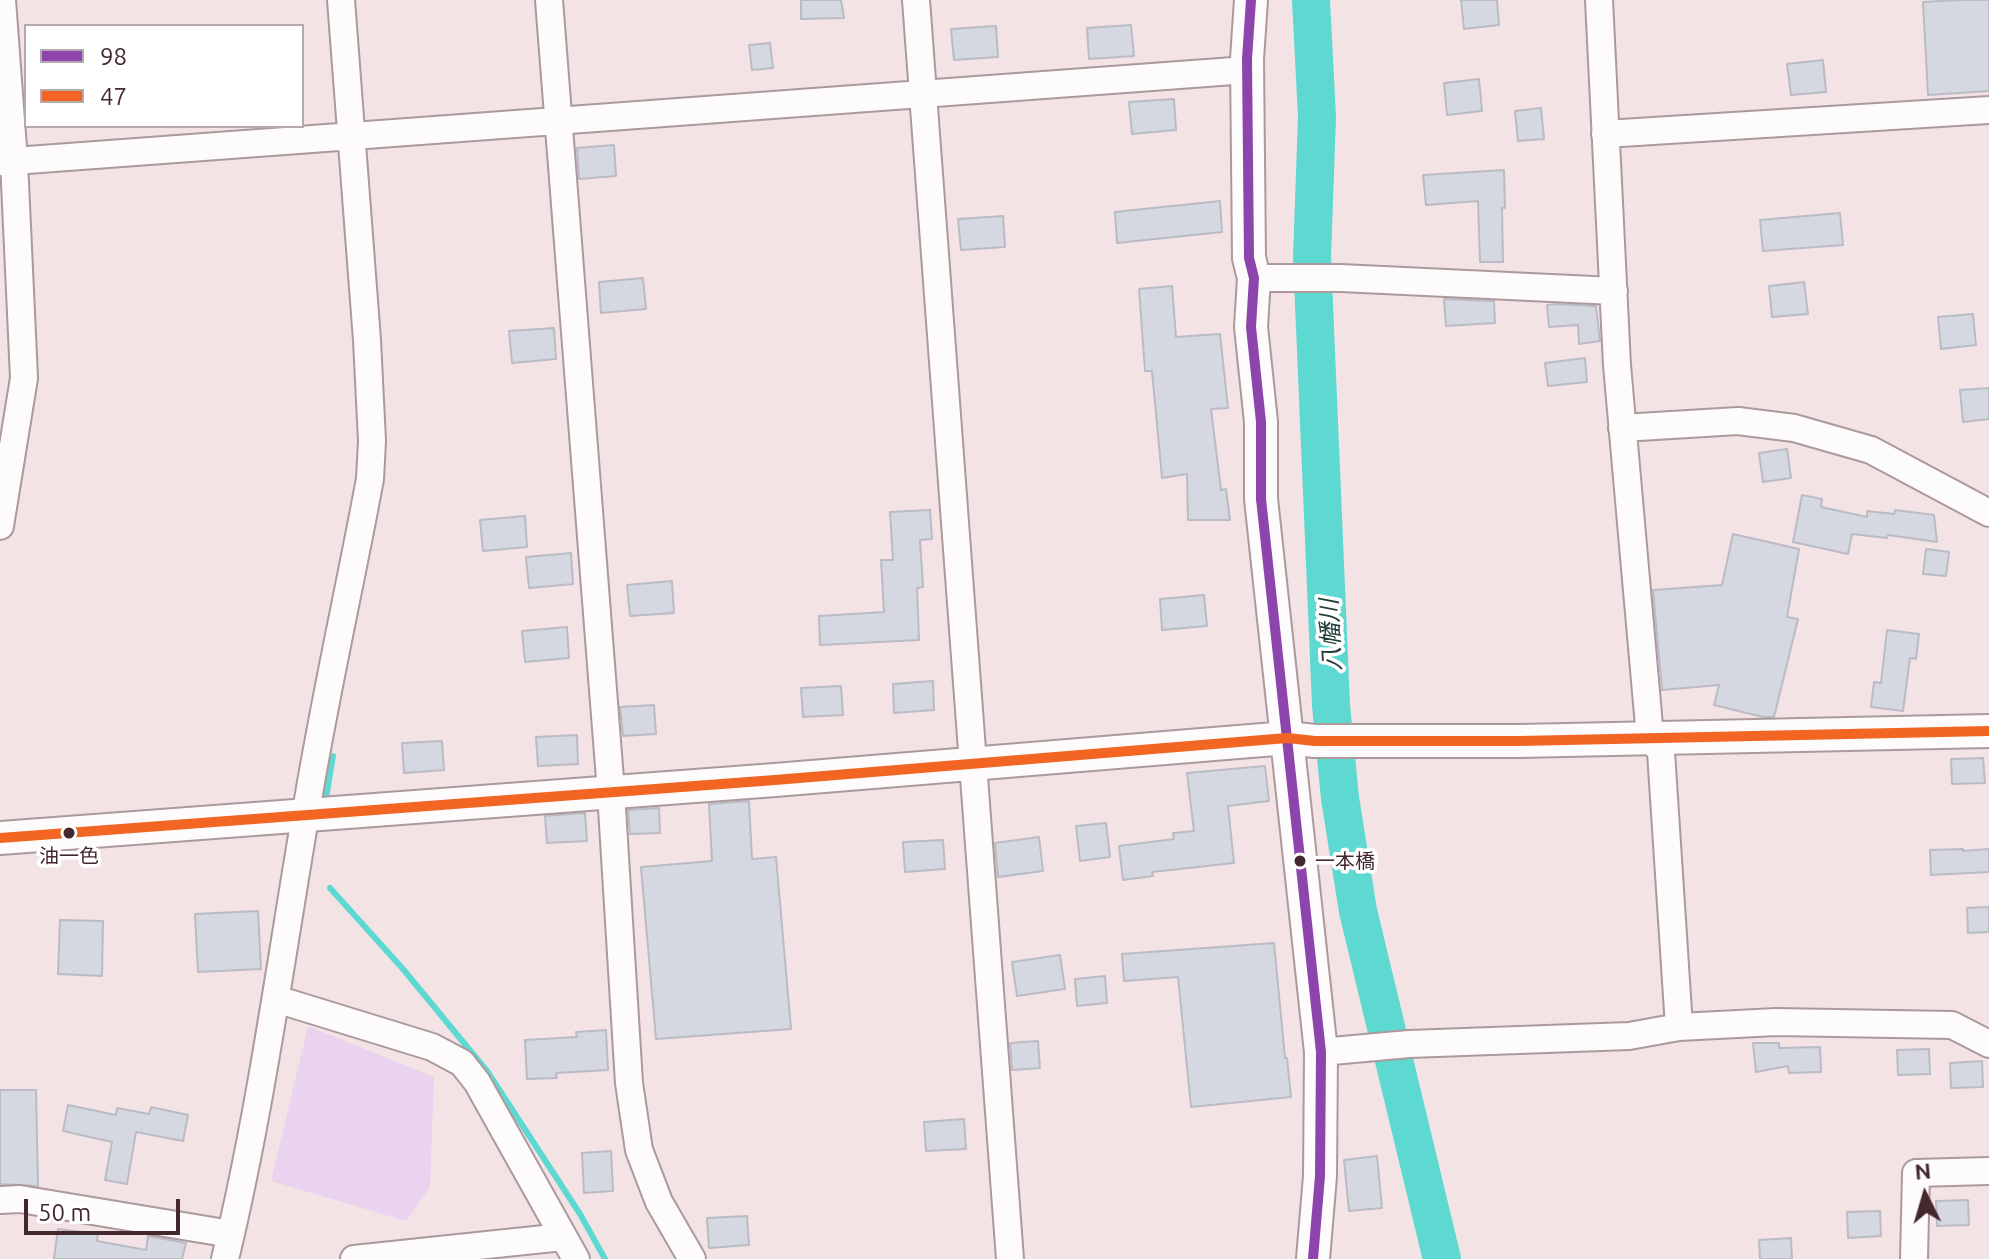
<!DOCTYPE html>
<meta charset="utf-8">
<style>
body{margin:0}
#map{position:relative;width:1989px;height:1259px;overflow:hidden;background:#f3e3e5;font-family:Ubuntu,sans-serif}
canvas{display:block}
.legend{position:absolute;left:24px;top:24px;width:280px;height:104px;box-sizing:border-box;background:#fff;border:2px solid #b4a9ab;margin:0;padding:10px 14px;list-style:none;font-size:24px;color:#43282d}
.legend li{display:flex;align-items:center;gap:16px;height:40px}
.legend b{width:40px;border:2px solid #b4a9ab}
.north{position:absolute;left:1885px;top:1155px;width:80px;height:80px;-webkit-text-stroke:6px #fff;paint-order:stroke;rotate:355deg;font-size:22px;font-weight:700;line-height:32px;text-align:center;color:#43282d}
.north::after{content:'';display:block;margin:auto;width:28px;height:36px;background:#43282d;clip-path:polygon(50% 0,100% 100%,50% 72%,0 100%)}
.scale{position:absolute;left:24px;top:1199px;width:156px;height:36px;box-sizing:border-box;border:4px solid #43282d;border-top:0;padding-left:10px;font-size:24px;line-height:28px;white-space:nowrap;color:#43282d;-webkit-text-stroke:6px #fff;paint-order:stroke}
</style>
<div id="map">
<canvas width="1989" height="1259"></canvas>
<ul class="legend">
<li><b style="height:10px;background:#8e44ad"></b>98</li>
<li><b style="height:10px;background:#f26522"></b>47</li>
</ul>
<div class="north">N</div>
<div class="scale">50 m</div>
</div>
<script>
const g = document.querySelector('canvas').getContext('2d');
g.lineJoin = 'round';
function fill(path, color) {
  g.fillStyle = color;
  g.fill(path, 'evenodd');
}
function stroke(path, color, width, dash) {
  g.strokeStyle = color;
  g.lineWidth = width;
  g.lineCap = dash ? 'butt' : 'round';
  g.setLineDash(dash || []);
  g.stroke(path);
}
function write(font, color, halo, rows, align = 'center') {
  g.font = font + ' Ubuntu,"Noto Sans JP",sans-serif';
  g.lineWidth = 7;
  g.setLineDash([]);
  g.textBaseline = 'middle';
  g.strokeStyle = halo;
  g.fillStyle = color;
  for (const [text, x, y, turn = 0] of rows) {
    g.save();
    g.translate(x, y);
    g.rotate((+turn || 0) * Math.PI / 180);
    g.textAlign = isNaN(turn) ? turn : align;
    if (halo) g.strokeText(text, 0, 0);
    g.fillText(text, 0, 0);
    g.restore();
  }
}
fill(new Path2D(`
 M 308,1026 L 434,1077 L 430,1187 L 406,1221 L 271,1181 Z`), '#e9d3ef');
stroke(new Path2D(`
 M 326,798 L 333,756
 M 330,888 L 403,969 L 487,1071 L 580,1214 L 605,1259`), '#5ed9d2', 6);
stroke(new Path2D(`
 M 1311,0 L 1317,117 L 1312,257 L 1331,705 L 1340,798 L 1358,911 L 1442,1259`), '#5ed9d2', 38);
const building = new Path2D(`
 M 801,0 L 841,0 L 844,18 L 801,19 Z
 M 1461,0 L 1497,0 L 1499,25 L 1464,29 Z
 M 1960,0 L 1989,0 L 1989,91 L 1928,95 L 1923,2 Z
 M 1131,25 L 1134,56 L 1089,59 L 1087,28 Z
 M 996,26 L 998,57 L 954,60 L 951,29 Z
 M 770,43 L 773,68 L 752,70 L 749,45 Z
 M 1823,60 L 1826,92 L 1791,95 L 1787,64 Z
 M 1479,79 L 1482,111 L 1447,115 L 1444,83 Z
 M 1174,99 L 1176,130 L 1132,134 L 1129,102 Z
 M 1541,108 L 1544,139 L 1518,141 L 1515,111 Z
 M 614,145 L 616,176 L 579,179 L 577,148 Z
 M 1504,170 L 1505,208 L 1502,208 L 1503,262 L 1480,262 L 1478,201 L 1426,205 L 1423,175 Z
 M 1220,201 L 1222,232 L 1117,243 L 1115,212 Z
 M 1840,213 L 1843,245 L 1763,251 L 1760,220 Z
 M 1003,216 L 1005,247 L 961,250 L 958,219 Z
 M 643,278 L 646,309 L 601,313 L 599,282 Z
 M 1804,282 L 1808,314 L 1772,317 L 1769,286 Z
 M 1172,286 L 1176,337 L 1220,334 L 1228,408 L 1211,409 L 1221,490 L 1226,489 L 1230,520 L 1188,520 L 1187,474 L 1162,478 L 1152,371 L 1145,371 L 1139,289 Z
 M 1444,299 L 1494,301 L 1495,323 L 1446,326 Z
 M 1557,304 L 1596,306 L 1600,341 L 1579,344 L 1578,325 L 1549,327 L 1547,305 Z
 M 1973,314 L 1976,345 L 1941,349 L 1938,317 Z
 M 554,328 L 556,359 L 512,363 L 509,331 Z
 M 1585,358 L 1587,382 L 1548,386 L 1545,363 Z
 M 1989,388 L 1989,419 L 1963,422 L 1960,390 Z
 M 1787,449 L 1791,478 L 1763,482 L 1759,453 Z
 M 1802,495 L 1822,499 L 1821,507 L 1867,517 L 1867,511 L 1894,514 L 1895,510 L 1934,515 L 1937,542 L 1888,535 L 1887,538 L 1852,534 L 1848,554 L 1793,542 Z
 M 930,510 L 932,539 L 920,540 L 923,587 L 917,588 L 919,640 L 820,645 L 819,616 L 884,612 L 881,560 L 893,560 L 890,512 Z
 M 525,516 L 527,547 L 483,551 L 480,520 Z
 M 1733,534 L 1799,549 L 1787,617 L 1798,619 L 1774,717 L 1763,717 L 1714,705 L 1719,685 L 1662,690 L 1653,590 L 1722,585 Z
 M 1926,549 L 1949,552 L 1946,576 L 1923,574 Z
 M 571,553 L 573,584 L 529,588 L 526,557 Z
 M 672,581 L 674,613 L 630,616 L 627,585 Z
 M 1204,595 L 1207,626 L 1162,630 L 1160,599 Z
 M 567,627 L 569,658 L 525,662 L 522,631 Z
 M 1887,630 L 1919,634 L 1916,659 L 1910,658 L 1903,711 L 1871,707 L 1874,682 L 1881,683 Z
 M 933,681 L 934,710 L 894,713 L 893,684 Z
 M 841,686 L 843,715 L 803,717 L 801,688 Z
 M 654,705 L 656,734 L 623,736 L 620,707 Z
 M 577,735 L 578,764 L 538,766 L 536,737 Z
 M 442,741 L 444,770 L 404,773 L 402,743 Z
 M 1983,758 L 1985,783 L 1952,784 L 1951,759 Z
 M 1265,766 L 1269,801 L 1228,806 L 1234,863 L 1152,872 L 1153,876 L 1123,880 L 1119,846 L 1174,839 L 1173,833 L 1194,831 L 1187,773 Z
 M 749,801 L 752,859 L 776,857 L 791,1029 L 656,1039 L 641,867 L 712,861 L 709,804 Z
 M 659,808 L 660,833 L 630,834 L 628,810 Z
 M 585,813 L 587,841 L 547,843 L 545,816 Z
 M 1106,823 L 1110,857 L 1080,861 L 1076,826 Z
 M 1039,837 L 1043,871 L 998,877 L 995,843 Z
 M 943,840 L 945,869 L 905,872 L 903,842 Z
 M 1963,849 L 1963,851 L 1989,849 L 1989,872 L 1931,875 L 1930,850 Z
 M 1989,907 L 1989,932 L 1968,933 L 1967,908 Z
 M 258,911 L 261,969 L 198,972 L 195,914 Z
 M 60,920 L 103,921 L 102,976 L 58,974 Z
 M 1274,943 L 1285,1058 L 1287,1058 L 1291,1097 L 1191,1107 L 1178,977 L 1124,981 L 1122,954 Z
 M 1060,955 L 1065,989 L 1017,996 L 1012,962 Z
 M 1105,976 L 1107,1003 L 1077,1006 L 1075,979 Z
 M 606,1030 L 608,1070 L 556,1073 L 557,1078 L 527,1079 L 525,1040 L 577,1037 L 576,1032 Z
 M 1038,1041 L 1040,1068 L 1012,1070 L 1010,1043 Z
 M 1753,1043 L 1779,1043 L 1779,1048 L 1820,1047 L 1821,1072 L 1789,1073 L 1788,1066 L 1756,1072 Z
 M 1929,1049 L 1930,1074 L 1898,1075 L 1897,1050 Z
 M 1982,1061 L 1983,1087 L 1951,1088 L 1950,1063 Z
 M 0,1090 L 36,1090 L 38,1186 L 0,1184 Z
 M 68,1105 L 116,1115 L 117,1108 L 149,1114 L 151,1107 L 188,1115 L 183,1141 L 136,1132 L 127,1184 L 105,1180 L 112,1142 L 63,1131 Z
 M 964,1119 L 966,1149 L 926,1151 L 924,1122 Z
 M 611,1151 L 613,1191 L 584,1193 L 582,1153 Z
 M 1377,1156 L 1382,1208 L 1349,1211 L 1344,1160 Z
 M 1968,1200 L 1969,1225 L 1937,1226 L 1936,1201 Z
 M 1880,1211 L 1881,1236 L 1848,1238 L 1847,1212 Z
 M 747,1216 L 749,1245 L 709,1248 L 707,1218 Z
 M 58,1229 L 98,1234 L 97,1241 L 146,1250 L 148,1236 L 186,1243 L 182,1259 L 54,1259 Z
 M 1791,1238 L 1792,1259 L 1760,1259 L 1759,1240 Z`);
fill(building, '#d5d7e1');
stroke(building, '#babbc5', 2);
const minor = new Path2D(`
 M 549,0 L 611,792 L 629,1083 L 639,1150 L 659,1202 L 692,1259
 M 916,0 L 1010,1259
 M 1599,0 L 1617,365 L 1650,737 L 1661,752 L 1679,1027
 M 1605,134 L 1989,110
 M 0,162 L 1247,70
 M 1254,278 L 1341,278 L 1614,291
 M 1622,428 L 1738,421 L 1794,428 L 1871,450 L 1989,513
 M 0,526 L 24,378 L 14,161 L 2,0
 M 276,999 L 432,1047 L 462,1063 L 477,1082 L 576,1259
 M 1321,1052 L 1409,1044 L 1629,1036 L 1679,1027 L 1776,1022 L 1952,1025 L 1989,1044
 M 0,1200 L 20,1199 L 231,1234
 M 225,1259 C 260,1114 280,965 305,818 C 323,705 349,592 370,479 L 372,441 L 367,340 L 341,0
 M 354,1259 L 563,1237
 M 1914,1259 L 1916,1173 L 1989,1171`);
const tertiary = new Path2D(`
 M 1251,0 L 1247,59 L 1249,258 L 1254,278 L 1251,327 L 1261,422 L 1261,499 L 1321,1052 L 1320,1176 L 1313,1259
 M 0,838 L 775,780 L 1287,738 L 1315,741 L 1519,741 L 1989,731`);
stroke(minor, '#ac999c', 30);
stroke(tertiary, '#ac999c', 36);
stroke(minor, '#fdfbfb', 26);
stroke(tertiary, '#fdfbfb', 32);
stroke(new Path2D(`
 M 1251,0 L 1247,59 L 1249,258 L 1254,278 L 1251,327 L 1261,422 L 1261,499 L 1321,1052 L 1320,1176 L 1313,1259`), '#8e44ad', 10);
stroke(new Path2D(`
 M 0,838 L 775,780 L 1287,738 L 1315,741 L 1519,741 L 1989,731`), '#f26522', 10);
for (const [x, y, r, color] of [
 [69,833,7,"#43282d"],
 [1300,861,7,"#43282d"]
]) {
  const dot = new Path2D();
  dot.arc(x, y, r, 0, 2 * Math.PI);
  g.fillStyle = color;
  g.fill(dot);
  stroke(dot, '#fff', 3);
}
write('20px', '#43282d', '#fff', [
 ["油一色",69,856],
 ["一本橋",1315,861,"left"]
]);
write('italic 24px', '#233e3b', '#fff', [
 ["八幡川",1331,635,-93]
]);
</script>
